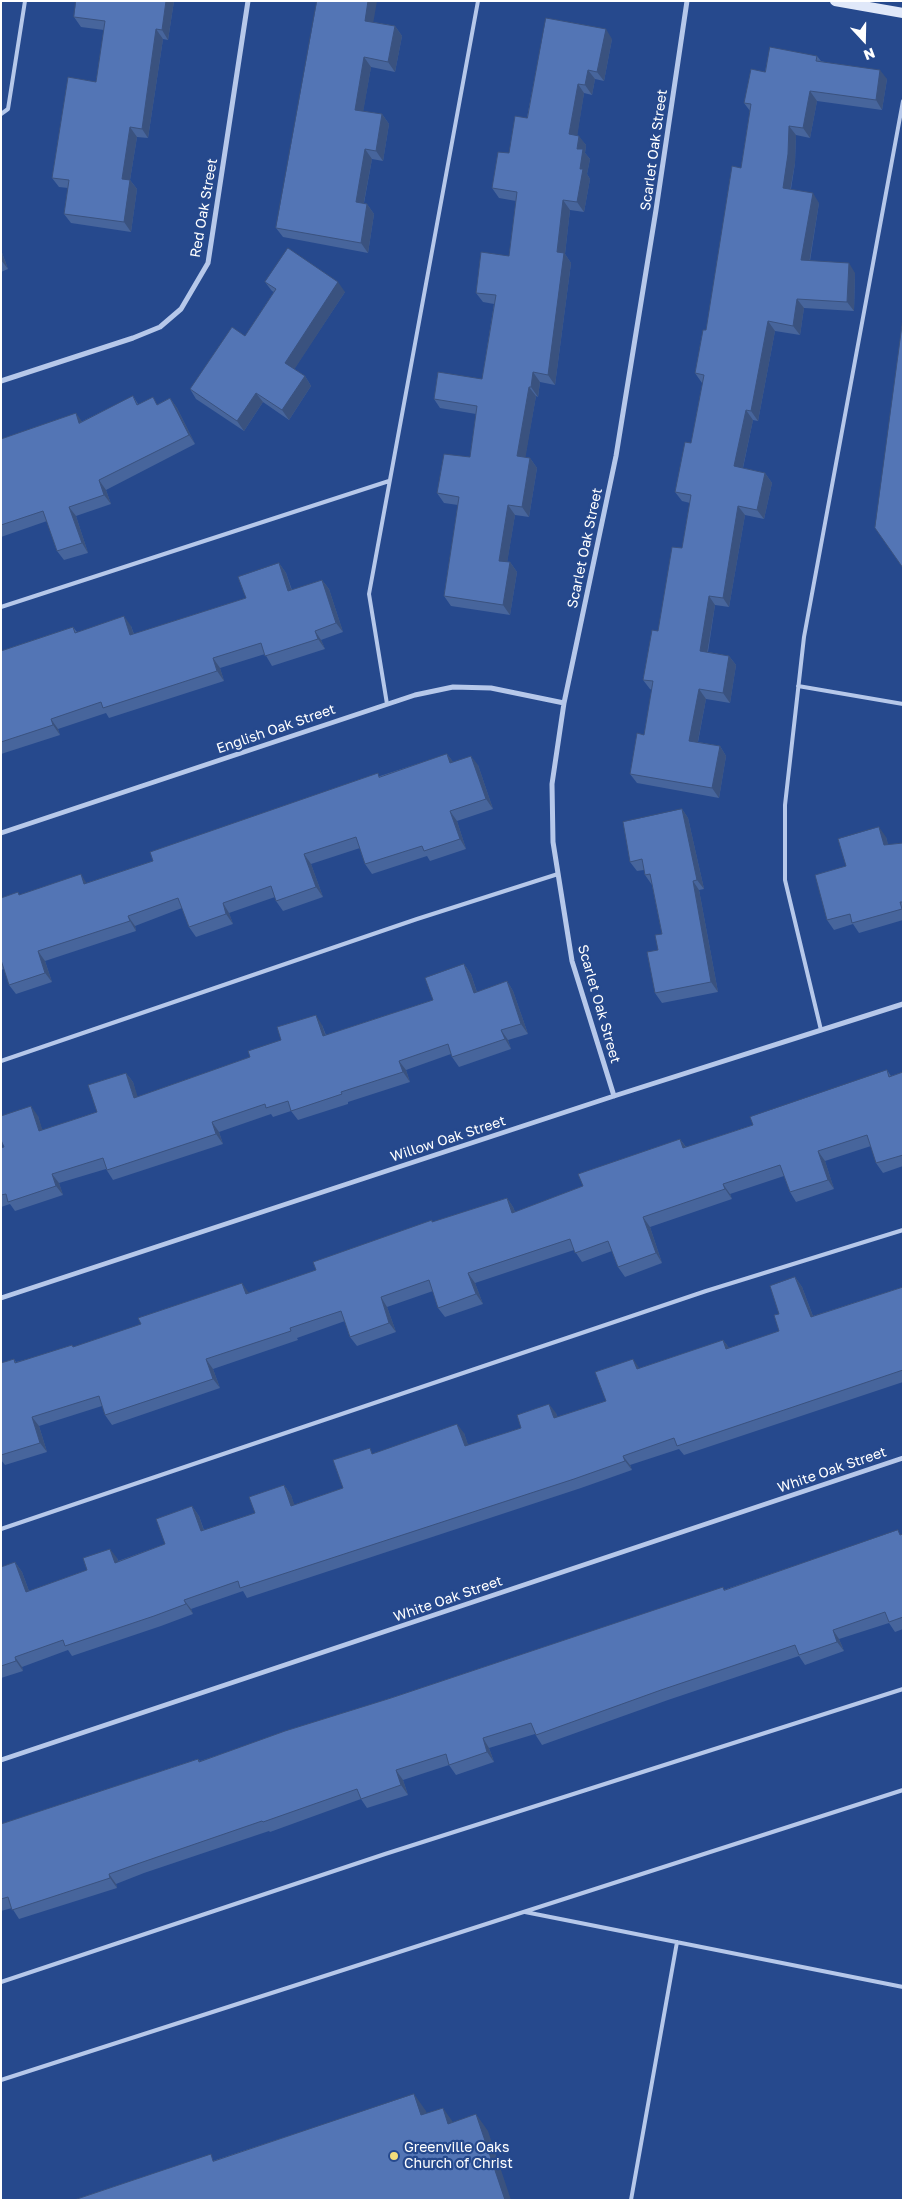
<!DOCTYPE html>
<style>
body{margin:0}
#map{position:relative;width:904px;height:2201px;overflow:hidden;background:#26498d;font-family:"Golos Text",sans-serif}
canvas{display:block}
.frame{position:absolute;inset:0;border:2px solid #fff;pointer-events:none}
.north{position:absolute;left:839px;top:15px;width:50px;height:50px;-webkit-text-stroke:4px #26498d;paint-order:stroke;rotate:159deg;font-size:14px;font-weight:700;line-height:20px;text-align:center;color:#fff}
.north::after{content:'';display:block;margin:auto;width:18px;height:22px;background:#fff;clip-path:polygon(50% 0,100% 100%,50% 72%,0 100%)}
</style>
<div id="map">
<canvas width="904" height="2201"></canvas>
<div class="frame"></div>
<div class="north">N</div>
</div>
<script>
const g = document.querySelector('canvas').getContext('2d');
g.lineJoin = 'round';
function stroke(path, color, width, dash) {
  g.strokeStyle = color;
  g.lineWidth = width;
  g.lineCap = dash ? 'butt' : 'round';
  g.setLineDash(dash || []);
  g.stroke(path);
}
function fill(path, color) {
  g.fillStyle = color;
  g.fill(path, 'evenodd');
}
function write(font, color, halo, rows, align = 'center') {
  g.font = font + ' "Golos Text",sans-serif';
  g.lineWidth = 4.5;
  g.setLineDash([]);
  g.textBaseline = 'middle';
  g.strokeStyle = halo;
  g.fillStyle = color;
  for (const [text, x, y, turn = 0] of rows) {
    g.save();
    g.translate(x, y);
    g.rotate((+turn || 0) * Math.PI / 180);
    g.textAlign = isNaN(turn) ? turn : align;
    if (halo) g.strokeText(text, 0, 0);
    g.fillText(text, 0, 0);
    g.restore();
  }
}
stroke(new Path2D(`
 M 1,114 L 8,109 L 25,1
 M 1,607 L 389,481
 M 798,686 L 903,704
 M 387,704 L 369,594 L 478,1
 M 821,1030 L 785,880 L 785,805 L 804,637 L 903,101
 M 1,1061 L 417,919 L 558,874
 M 1,1529 L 706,1291 L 903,1230
 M 525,1912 L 903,1987
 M 1,1982 L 385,1854 L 903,1689
 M 1,2080 L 903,1790
 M 631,2200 L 677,1942`), '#b6c8ea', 4);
stroke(new Path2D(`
 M 1,381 L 133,338 L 160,327 L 181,309 L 208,263 L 248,1
 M 1,833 L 415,695 L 453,687 L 491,688 L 564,703
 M 614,1096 L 572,961 L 553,842 L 552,784 L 564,703 L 616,456 L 656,210 L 687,1
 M 1,1298 L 614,1096 L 903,1004
 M 1,1760 L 903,1458`), '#b6c8ea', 5);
stroke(new Path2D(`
 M 835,1 L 903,13`), '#e0e8f9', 10);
fill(new Path2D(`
 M 174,1 L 168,40 L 163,39 L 148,138 L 137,137 L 130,180 L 137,189 L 131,232 L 71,223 L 64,214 L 68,188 L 59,187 L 52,178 L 96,82 L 104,30 L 81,27 L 74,17 Z
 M 373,22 L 395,26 L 402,36 L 395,72 L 371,67 L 363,111 L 382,114 L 389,124 L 383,161 L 372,159 L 364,203 L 367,204 L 374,214 L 368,253 L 283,237 L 276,228 Z
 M 612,39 L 604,81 L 595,79 L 592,95 L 584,93 L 577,135 L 586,145 L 585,153 L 590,159 L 587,174 L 590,179 L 584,212 L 570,210 L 565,254 L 571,263 L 555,385 L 540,382 L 538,397 L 536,396 L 525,457 L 530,458 L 537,468 L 529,517 L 515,515 L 507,562 L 510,562 L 517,572 L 510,615 L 451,606 L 444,596 L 458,505 L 444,503 L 437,493 L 470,457 L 476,414 L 440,408 L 434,399 L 482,379 L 494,304 L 483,302 L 476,293 L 509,256 L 516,201 L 499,198 L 492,188 L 509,153 L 527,118 Z
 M 817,56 L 821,61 L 887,79 L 882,110 L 817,101 L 810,138 L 796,135 L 795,163 L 791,189 L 819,203 L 810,261 L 855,273 L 854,311 L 804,308 L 800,335 L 775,331 L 758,421 L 753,420 L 743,468 L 765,473 L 772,483 L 764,519 L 745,515 L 729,607 L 715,605 L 708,652 L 729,656 L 736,665 L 730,703 L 706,699 L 698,742 L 720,746 L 726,756 L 719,798 L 637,783 L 630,774 L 644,735 L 652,690 L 650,689 L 643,680 L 658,631 L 682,548 L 690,503 L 682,501 L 675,492 L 691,443 L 703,383 L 702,383 L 695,373 L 706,330 L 741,168 L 750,111 L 744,103 L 765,72 Z
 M 1,250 L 8,269 L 1,272 Z
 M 265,282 L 345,292 L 294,369 L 305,376 L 311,386 L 289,420 L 263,402 L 244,431 L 196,399 L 190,389 L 245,336 L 274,292 L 272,291 Z
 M 133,396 L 138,404 L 158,404 L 170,398 L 177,408 L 195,444 L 106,490 L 111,504 L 76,516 L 88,553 L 64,560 L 57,551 L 47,521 L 1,537 L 1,439 L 82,422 Z
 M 279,563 L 286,573 L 292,590 L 322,580 L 329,589 L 343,632 L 321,640 L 325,649 L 272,666 L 265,654 L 220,668 L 224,681 L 109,718 L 106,713 L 58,729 L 60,735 L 1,754 L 1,651 L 73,627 L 77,632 L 131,626 L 134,634 L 246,598 Z
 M 447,754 L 453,762 L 478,765 L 493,809 L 457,821 L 466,849 L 430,861 L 427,856 L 372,874 L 365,864 L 360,848 L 311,864 L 323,897 L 283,911 L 276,901 L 275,897 L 229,913 L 233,924 L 196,937 L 189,927 L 182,908 L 135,926 L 136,931 L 45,961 L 52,982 L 16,994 L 9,985 L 4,969 L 1,970 L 1,898 L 87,883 L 153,861 L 380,776 Z
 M 682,809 L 688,818 L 704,889 L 699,890 L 718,992 L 662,1003 L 655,993 L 658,950 L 662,934 L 652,885 L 645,875 L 644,870 L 637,871 L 630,862 Z
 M 886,837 L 888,845 L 903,843 L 903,920 L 859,933 L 853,924 L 834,930 L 827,920 L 846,866 Z
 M 464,964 L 471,974 L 477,992 L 507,981 L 513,991 L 528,1034 L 508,1040 L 511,1049 L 459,1067 L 452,1057 L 451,1054 L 406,1070 L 410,1082 L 348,1102 L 348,1104 L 298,1120 L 291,1111 L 273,1117 L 271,1114 L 219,1132 L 223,1144 L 113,1180 L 106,1169 L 59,1183 L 63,1195 L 15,1211 L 10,1204 L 1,1207 L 1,1148 L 4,1147 L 38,1116 L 42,1130 L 97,1112 L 126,1073 L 133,1082 L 137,1097 L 250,1057 L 281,1040 L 322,1025 L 326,1035 L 433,1000 Z
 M 887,1070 L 891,1076 L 903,1072 L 903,1166 L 883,1173 L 876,1163 L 871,1146 L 825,1161 L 834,1189 L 796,1202 L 790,1192 L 784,1176 L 730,1194 L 732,1199 L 650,1227 L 662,1263 L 625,1277 L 618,1267 L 612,1251 L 582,1262 L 574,1250 L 475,1283 L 483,1304 L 445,1317 L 438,1308 L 433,1291 L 387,1307 L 396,1332 L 357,1346 L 350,1337 L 345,1321 L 297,1338 L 298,1340 L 213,1369 L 220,1388 L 112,1425 L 105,1415 L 102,1406 L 39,1426 L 47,1452 L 5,1465 L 1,1460 L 1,1363 L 14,1359 L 16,1362 L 74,1347 L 249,1293 L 316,1270 L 433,1222 L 507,1198 L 513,1207 L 515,1212 L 583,1186 L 680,1139 L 686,1147 L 753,1125 Z
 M 795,1277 L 802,1287 L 813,1316 L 903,1287 L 903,1382 L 684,1455 L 679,1449 L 630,1465 L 632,1470 L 581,1488 L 247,1598 L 243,1591 L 191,1609 L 193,1614 L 161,1626 L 72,1656 L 68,1650 L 22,1667 L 23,1671 L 1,1678 L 1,1567 L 15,1562 L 22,1572 L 29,1591 L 87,1570 L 117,1558 L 118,1561 L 165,1544 L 192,1506 L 199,1516 L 204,1530 L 255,1513 L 284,1485 L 291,1495 L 294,1505 L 343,1488 L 374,1453 L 464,1433 L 468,1445 L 521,1428 L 556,1413 L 557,1417 L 606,1401 L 640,1368 L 723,1340 L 729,1348 L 779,1331 L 779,1314 Z
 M 903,1534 L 903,1629 L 895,1632 L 889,1623 L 839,1639 L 844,1651 L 805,1665 L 799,1656 L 668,1700 L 542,1745 L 535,1734 L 489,1748 L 494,1762 L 456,1775 L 449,1765 L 403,1780 L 408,1795 L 367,1808 L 361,1799 L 270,1832 L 269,1831 L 144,1873 L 116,1884 L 117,1888 L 19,1919 L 12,1908 L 1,1911 L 1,1824 L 198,1759 L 200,1761 L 391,1698 L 725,1590 Z`), '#47659c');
fill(new Path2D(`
 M 166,1 L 174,1 L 168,40 L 162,30 Z
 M 368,1 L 377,1 L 372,30 L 365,21 Z
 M 395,26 L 402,36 L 395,72 L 388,62 Z
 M 156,29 L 163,39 L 148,138 L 142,129 Z
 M 606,29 L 612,39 L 604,81 L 597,72 Z
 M 364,57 L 371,67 L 362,119 L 355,110 Z
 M 588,70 L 595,79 L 592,95 L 585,85 Z
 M 880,70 L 887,79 L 882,110 L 876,100 Z
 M 578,84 L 584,93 L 576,144 L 569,134 Z
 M 810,91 L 817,101 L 810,138 L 803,128 Z
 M 382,114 L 389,124 L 383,161 L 376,151 Z
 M 789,126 L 796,135 L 795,163 L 789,197 L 783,188 Z
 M 130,127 L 137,137 L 130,180 L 137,189 L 131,232 L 124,222 L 122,179 Z
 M 579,136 L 586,145 L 585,153 L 590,159 L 587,174 L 590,179 L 584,212 L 577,202 L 580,169 L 577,149 Z
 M 365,149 L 372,159 L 362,212 L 356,202 Z
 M 813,193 L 819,203 L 808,270 L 801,260 Z
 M 563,200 L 570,210 L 565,254 L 571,263 L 555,385 L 548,375 L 557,252 Z
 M 367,204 L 374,214 L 368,253 L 361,243 Z
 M 1,250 L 8,269 L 1,260 Z
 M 849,263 L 855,273 L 854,311 L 847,302 Z
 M 338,282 L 345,292 L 292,373 L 285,363 Z
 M 797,299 L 804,308 L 800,335 L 793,326 Z
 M 768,321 L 775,331 L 758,421 L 751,411 Z
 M 533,372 L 540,382 L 538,397 L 531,387 Z
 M 305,376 L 311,386 L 289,420 L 282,410 Z
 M 529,387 L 536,396 L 524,466 L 517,456 Z
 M 256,393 L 263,402 L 244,431 L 237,421 Z
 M 170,398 L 177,408 L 195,444 L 189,435 Z
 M 746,410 L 753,420 L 741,476 L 734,466 Z
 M 76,413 L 83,423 L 79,423 Z
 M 530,458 L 537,468 L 529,517 L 522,507 Z
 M 765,473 L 772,483 L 764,519 L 757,510 Z
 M 99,480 L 106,490 L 111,504 L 104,495 Z
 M 508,505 L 515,515 L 506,570 L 499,561 Z
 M 738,506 L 745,515 L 729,607 L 723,598 Z
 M 69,507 L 76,516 L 88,553 L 82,543 Z
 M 510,562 L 517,572 L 510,615 L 503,605 Z
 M 279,563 L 286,573 L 295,601 L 288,591 Z
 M 322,580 L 329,589 L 343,632 L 336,623 Z
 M 709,596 L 715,605 L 706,660 L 700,651 Z
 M 124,616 L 131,626 L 137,645 L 130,635 Z
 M 315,631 L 321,640 L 325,649 L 318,639 Z
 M 729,656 L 736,665 L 730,703 L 723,693 Z
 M 213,658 L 220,668 L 224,681 L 217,671 Z
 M 699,689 L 706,699 L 696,751 L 689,741 Z
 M 51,719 L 58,729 L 60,735 L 53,725 Z
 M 720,746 L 726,756 L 719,798 L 712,788 Z
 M 447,754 L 454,763 L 450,763 Z
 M 471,756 L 478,765 L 493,809 L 486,799 Z
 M 682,809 L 688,818 L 704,889 L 697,880 Z
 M 450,811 L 457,821 L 466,849 L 460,839 Z
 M 879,827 L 886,837 L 891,855 L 884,845 Z
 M 304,854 L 311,864 L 323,897 L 316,887 Z
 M 81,874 L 87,884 L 84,884 Z
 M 693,881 L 699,890 L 718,992 L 711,982 Z
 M 223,903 L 229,913 L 233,924 L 226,914 Z
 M 128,916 L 135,926 L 136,931 L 130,921 Z
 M 38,951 L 45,961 L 52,982 L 45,973 Z
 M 464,964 L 471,974 L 480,1002 L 474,993 Z
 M 507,981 L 513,991 L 528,1034 L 521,1024 Z
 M 316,1015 L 322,1025 L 329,1046 L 323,1036 Z
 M 501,1030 L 508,1040 L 511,1049 L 505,1039 Z
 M 399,1061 L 406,1070 L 410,1082 L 403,1072 Z
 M 126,1073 L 133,1082 L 141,1107 L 134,1098 Z
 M 31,1106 L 38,1116 L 46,1141 L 39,1131 Z
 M 212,1122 L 219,1132 L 223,1144 L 216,1134 Z
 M 680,1139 L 687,1149 L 683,1148 Z
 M 818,1151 L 825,1161 L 834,1189 L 828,1180 Z
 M 52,1174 L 59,1183 L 63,1195 L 56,1186 Z
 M 723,1184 L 730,1194 L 732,1199 L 725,1189 Z
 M 507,1198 L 513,1207 L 519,1223 L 512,1213 Z
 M 643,1217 L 650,1227 L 662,1263 L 656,1253 Z
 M 468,1273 L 475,1283 L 483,1304 L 476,1294 Z
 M 795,1277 L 802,1287 L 817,1327 L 811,1317 Z
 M 242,1283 L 249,1293 L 246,1294 Z
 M 381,1297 L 387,1307 L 396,1332 L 389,1323 Z
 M 723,1340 L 730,1349 L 726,1349 Z
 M 206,1359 L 213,1369 L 220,1388 L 213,1379 Z
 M 633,1359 L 640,1369 L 637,1369 Z
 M 549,1404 L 556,1413 L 561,1428 L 554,1418 Z
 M 32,1417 L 39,1426 L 47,1452 L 40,1443 Z
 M 457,1424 L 464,1433 L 472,1456 L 465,1446 Z
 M 623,1456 L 630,1465 L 632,1470 L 625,1461 Z
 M 284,1485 L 291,1495 L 298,1515 L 291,1506 Z
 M 192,1506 L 199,1516 L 207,1540 L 201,1531 Z
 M 110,1549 L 117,1558 L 122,1572 L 115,1563 Z
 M 15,1562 L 22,1572 L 33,1602 L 26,1592 Z
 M 184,1600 L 191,1609 L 193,1614 L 186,1604 Z
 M 833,1630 L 839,1639 L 844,1651 L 837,1642 Z
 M 15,1657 L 22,1667 L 23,1671 L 16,1661 Z
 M 483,1738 L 489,1748 L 494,1762 L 487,1752 Z
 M 396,1770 L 403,1780 L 408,1795 L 401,1785 Z
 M 109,1874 L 116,1884 L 117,1888 L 110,1878 Z
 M 414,2094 L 426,2111 L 433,2133 L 421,2115 Z
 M 443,2108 L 455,2125 L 448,2124 Z
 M 476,2114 L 488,2131 L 511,2200 L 505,2200 Z`), '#3a527f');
const building = new Path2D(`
 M 76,1 L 166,1 L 162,30 L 156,29 L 142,129 L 130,127 L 122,179 L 130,180 L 124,222 L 64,214 L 69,180 L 52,178 L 68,77 L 96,82 L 105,21 L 74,17 Z
 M 317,1 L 368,1 L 365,21 L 395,26 L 388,62 L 364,57 L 355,110 L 382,114 L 376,151 L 365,149 L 356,202 L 367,204 L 361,243 L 276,228 Z
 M 546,18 L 606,29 L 597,72 L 588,70 L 585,85 L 578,84 L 569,134 L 579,136 L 577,149 L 583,149 L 580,169 L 583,169 L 577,202 L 563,200 L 557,252 L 564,253 L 548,375 L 533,372 L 531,387 L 529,387 L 517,456 L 530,458 L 522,507 L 508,505 L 499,561 L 510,562 L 503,605 L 444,596 L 459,497 L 437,493 L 444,454 L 470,457 L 477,406 L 434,399 L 438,372 L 482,379 L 496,295 L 476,293 L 481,252 L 509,256 L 517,192 L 492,188 L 498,152 L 509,153 L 515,116 L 527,118 Z
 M 770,47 L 817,56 L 816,61 L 880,70 L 876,100 L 810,91 L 803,128 L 789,126 L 788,154 L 783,188 L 813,193 L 801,260 L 849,263 L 847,302 L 797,299 L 793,326 L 768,321 L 751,411 L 746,410 L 734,466 L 765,473 L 757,510 L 738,506 L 723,598 L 709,596 L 700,651 L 729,656 L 723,693 L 699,689 L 689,741 L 720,746 L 712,788 L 630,774 L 637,733 L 644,735 L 653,681 L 643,680 L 652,630 L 658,631 L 672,547 L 682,548 L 691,495 L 675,492 L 685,442 L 691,443 L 704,375 L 695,373 L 703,330 L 706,330 L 732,166 L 741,168 L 751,104 L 744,103 L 751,69 L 765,72 Z
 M 288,248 L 338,282 L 285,363 L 305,376 L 282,410 L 256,393 L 237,421 L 190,389 L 232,327 L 245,336 L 276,289 L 265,282 Z
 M 903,318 L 903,568 L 875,528 Z
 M 133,396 L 137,405 L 153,397 L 157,405 L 170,398 L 189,435 L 99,480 L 104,495 L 69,507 L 82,543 L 57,551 L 43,511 L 1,525 L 1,439 L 76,413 L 79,423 Z
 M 279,563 L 288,591 L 322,580 L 336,623 L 315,631 L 318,639 L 265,656 L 261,643 L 213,658 L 217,671 L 103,708 L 101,702 L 51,719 L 53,725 L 1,742 L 1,651 L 73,627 L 75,633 L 124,616 L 130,635 L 246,598 L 238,577 Z
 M 447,754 L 450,763 L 471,756 L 486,799 L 450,811 L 460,839 L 424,851 L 422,846 L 365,864 L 356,837 L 304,854 L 316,887 L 276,901 L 271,886 L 223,903 L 226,914 L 189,927 L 178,898 L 128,916 L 130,921 L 38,951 L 45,973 L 9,985 L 1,960 L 1,898 L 18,892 L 19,895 L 81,874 L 84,884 L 153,861 L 150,852 L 378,773 L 379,777 Z
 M 682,809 L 697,880 L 693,881 L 711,982 L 655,993 L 647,952 L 658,950 L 655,935 L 662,934 L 650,874 L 645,875 L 642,859 L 630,862 L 623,822 Z
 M 879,827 L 884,845 L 903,843 L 903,902 L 900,902 L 902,909 L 852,923 L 850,914 L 827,920 L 815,875 L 846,866 L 838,839 Z
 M 464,964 L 474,993 L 507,981 L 521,1024 L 501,1030 L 505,1039 L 452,1057 L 448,1044 L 399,1061 L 403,1072 L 341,1092 L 342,1094 L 291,1111 L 288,1101 L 266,1108 L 265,1104 L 212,1122 L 216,1134 L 107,1170 L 103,1158 L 52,1174 L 56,1186 L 8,1202 L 6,1194 L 1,1195 L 1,1148 L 4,1147 L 1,1140 L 1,1116 L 31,1106 L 39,1131 L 97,1112 L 88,1085 L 126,1073 L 134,1098 L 250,1057 L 248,1051 L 281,1040 L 277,1027 L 316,1015 L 323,1036 L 433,1000 L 425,978 Z
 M 887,1070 L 889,1077 L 903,1072 L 903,1155 L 876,1163 L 867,1135 L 818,1151 L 828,1180 L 790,1192 L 780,1165 L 723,1184 L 725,1189 L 643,1217 L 656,1253 L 618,1267 L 608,1241 L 575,1253 L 570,1239 L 468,1273 L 476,1294 L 438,1308 L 429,1280 L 381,1297 L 389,1323 L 350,1337 L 341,1311 L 290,1328 L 291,1331 L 206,1359 L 213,1379 L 105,1415 L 99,1396 L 32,1417 L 40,1443 L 1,1455 L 1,1363 L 14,1359 L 15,1363 L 72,1345 L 73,1347 L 141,1324 L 138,1318 L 242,1283 L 246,1294 L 316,1270 L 313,1262 L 432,1220 L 432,1222 L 507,1198 L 512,1213 L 583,1186 L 578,1174 L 680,1139 L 683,1148 L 753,1125 L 750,1117 Z
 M 795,1277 L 811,1317 L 903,1287 L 903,1370 L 677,1446 L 674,1438 L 623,1456 L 625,1461 L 574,1479 L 240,1588 L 238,1581 L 184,1600 L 186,1604 L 154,1616 L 65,1646 L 63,1640 L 15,1657 L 16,1661 L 1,1666 L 1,1567 L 15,1562 L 26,1592 L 87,1570 L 83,1558 L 110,1549 L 115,1563 L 165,1544 L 156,1519 L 192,1506 L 201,1531 L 255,1513 L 249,1497 L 284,1485 L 291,1506 L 343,1488 L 333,1460 L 370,1448 L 372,1454 L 457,1424 L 465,1446 L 521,1428 L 517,1415 L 549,1404 L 554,1418 L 606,1401 L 595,1372 L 633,1359 L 637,1369 L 723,1340 L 726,1349 L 779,1331 L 774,1315 L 779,1314 L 770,1286 Z
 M 898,1530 L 900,1535 L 903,1534 L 903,1617 L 889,1622 L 885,1612 L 833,1630 L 837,1642 L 799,1655 L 795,1645 L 661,1690 L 536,1735 L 531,1723 L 483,1738 L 487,1752 L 449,1765 L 446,1754 L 396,1770 L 401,1785 L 361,1799 L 357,1789 L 263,1822 L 262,1821 L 137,1864 L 109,1874 L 110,1878 L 12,1910 L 8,1897 L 1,1899 L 1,1824 L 198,1759 L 199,1762 L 285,1731 L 391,1698 L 723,1587 L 724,1590 Z
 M 414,2094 L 421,2115 L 443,2108 L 448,2124 L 476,2114 L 505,2200 L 74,2200 L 211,2154 L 213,2161 Z`);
fill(building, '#5375b5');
stroke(building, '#3a527f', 1);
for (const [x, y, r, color] of [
 [394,2156,5,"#f3dd7b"]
]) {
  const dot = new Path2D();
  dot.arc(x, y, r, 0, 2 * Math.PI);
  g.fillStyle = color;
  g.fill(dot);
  stroke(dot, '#26498d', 2);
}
write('14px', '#fff', '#26498d', [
 ["Scarlet Oak Street",654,150,-82],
 ["Red Oak Street",204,208,-80],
 ["Scarlet Oak Street",585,548,-78],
 ["English Oak Street",276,729,-19],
 ["Scarlet Oak Street",599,1004,74],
 ["Willow Oak Street",448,1139,-18],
 ["White Oak Street",832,1470,-19],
 ["White Oak Street",448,1599,-19]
]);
write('14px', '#fff', '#26498d', [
 ["Greenville Oaks",404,2148],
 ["Church of Christ",404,2164]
], 'left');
</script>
